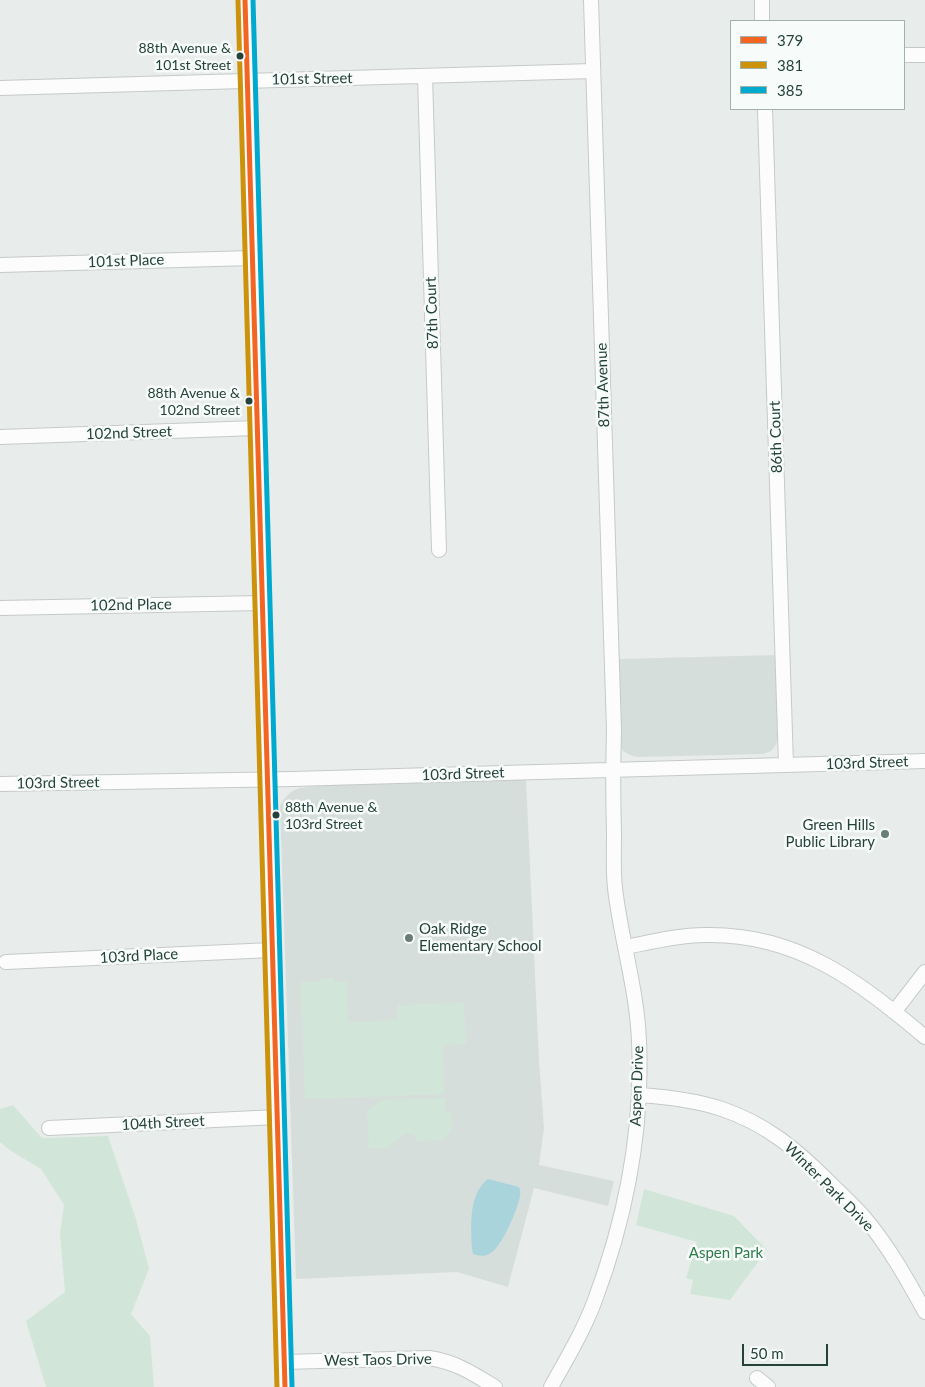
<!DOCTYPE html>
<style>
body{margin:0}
#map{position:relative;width:925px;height:1387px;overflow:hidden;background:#e8edeb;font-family:Lato,sans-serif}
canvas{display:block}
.legend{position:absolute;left:730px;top:20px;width:175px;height:90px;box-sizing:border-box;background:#f7fbf9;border:1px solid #a3b1ad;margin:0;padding:6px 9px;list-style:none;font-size:15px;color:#24423a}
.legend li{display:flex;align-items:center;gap:10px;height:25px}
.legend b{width:25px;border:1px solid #a3b1ad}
.scale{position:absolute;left:742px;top:1344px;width:86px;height:22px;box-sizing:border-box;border:2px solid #24423a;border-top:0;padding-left:6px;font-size:15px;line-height:18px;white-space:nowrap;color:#24423a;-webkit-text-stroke:4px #f7fbf9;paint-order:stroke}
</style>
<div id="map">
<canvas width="925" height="1387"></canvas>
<ul class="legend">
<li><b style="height:6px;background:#f26522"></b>379</li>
<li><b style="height:6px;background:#cd920c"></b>381</li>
<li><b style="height:6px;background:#00a9ce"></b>385</li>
</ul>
<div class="scale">50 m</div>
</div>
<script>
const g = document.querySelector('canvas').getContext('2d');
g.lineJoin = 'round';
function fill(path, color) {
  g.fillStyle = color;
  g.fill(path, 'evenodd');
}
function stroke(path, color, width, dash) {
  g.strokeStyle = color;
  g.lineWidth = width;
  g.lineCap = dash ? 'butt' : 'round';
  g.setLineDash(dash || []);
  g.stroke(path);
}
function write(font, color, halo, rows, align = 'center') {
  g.font = font + ' Lato,sans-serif';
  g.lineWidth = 5;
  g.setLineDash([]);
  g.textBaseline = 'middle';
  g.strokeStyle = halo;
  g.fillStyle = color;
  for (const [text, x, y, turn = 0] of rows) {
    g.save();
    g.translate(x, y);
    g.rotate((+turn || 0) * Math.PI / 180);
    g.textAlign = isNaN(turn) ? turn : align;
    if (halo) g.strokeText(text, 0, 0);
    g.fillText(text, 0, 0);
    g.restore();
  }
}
fill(new Path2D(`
 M 776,655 L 778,736 L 776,745 L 771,751 L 763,754 L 640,757 L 632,756 L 623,751 L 619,741 L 617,659 Z
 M 526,779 L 539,1060 L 544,1128 L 539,1165 L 614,1181 L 608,1206 L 534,1188 L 508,1287 L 457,1272 L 296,1279 L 280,806 L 284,799 L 291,792 L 299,788 L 336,784 Z`), '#d6dedb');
fill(new Path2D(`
 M 323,978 L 334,978 L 335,982 L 347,982 L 348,1022 L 398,1020 L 398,1005 L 464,1003 L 466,1044 L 443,1045 L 444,1094 L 305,1099 L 301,982 L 319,981 Z
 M 445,1098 L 445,1113 L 451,1113 L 452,1129 L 443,1140 L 416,1141 L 416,1137 L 412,1134 L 405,1134 L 387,1148 L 369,1148 L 367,1111 L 381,1100 Z
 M 13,1105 L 42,1138 L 108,1136 L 136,1219 L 149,1269 L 131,1314 L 150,1336 L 154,1387 L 46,1387 L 26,1321 L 65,1292 L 60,1234 L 64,1205 L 41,1169 L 11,1151 L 0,1142 L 0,1109 Z
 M 644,1189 L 734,1216 L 767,1250 L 730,1300 L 690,1294 L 693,1280 L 686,1278 L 697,1242 L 636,1225 Z`), '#d1e6d8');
fill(new Path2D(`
 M 488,1179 L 519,1187 C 520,1190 521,1191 520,1195 C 519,1207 502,1246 492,1252 C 486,1257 481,1256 473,1254 L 472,1249 C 471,1227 468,1194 488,1179 Z`), '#a9d4db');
const minor = new Path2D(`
 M 245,0 L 285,1387
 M 762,0 L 762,21
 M 904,55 L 925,55
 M 425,76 L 439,550
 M 0,88 L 593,71
 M 765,109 L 786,765
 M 0,265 L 252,258
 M 0,437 L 257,428
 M 0,608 L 262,603
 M 0,784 L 293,779 L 925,761
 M 626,947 C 651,942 679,935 705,935 C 797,933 858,981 925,1037
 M 6,962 L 272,950
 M 894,1012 L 925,972
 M 640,1095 C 668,1097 695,1100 722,1109 C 766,1124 796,1149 828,1181 C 840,1193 852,1204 863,1216 C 888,1245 907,1279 925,1312
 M 49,1128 L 277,1117
 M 284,1362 L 429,1358 C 456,1362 472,1373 495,1387
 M 757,1378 L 768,1387
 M 551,1387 C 567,1358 584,1330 595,1300 C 626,1217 643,1130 639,1041 C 637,989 621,940 615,888 C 613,870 614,851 614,832 C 613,798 613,764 614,730 L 591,0`);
stroke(minor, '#c5cac8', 16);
stroke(minor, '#fcfcfc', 14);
stroke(new Path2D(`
 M 245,0 L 285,1387`), '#f26522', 5);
stroke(new Path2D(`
 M 238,0 L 277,1387`), '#cd920c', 5);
stroke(new Path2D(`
 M 253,0 L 292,1387`), '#00a9ce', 5);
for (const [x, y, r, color] of [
 [240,56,4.5,"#24423a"],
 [249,401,4.5,"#24423a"],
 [276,815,4.5,"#24423a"],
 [885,834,5,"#697e78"],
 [409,938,5,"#697e78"]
]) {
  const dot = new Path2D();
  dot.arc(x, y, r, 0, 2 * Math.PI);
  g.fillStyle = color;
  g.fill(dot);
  stroke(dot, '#f7fbf9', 2);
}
write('14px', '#24423a', '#f7fbf9', [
 ["88th Avenue &",231,48],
 ["101st Street",231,65],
 ["88th Avenue &",240,393],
 ["102nd Street",240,410],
 ["88th Avenue &",285,807,"left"],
 ["103rd Street",285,824,"left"]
], 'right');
write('15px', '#24423a', '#f7fbf9', [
 ["101st Street",312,79,-1],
 ["101st Place",126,261,-2],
 ["87th Court",432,313,-92],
 ["87th Avenue",603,385,-92],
 ["102nd Street",129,433,-2],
 ["86th Court",776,437,-92],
 ["102nd Place",131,605,-1],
 ["103rd Street",867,763,-2],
 ["103rd Street",463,774,-2],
 ["103rd Street",58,783,-1],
 ["103rd Place",139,956,-3],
 ["Aspen Drive",637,1086,-88],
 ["104th Street",163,1123,-3],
 ["Winter Park Drive",829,1187,45],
 ["West Taos Drive",378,1360,-1]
]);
write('15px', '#24423a', '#f7fbf9', [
 ["Green Hills",875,825],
 ["Public Library",875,842],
 ["Oak Ridge",419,929,"left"],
 ["Elementary School",419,946,"left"]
], 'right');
write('15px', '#2d7a4b', '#f7fbf9', [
 ["Aspen Park",726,1253]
]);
</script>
